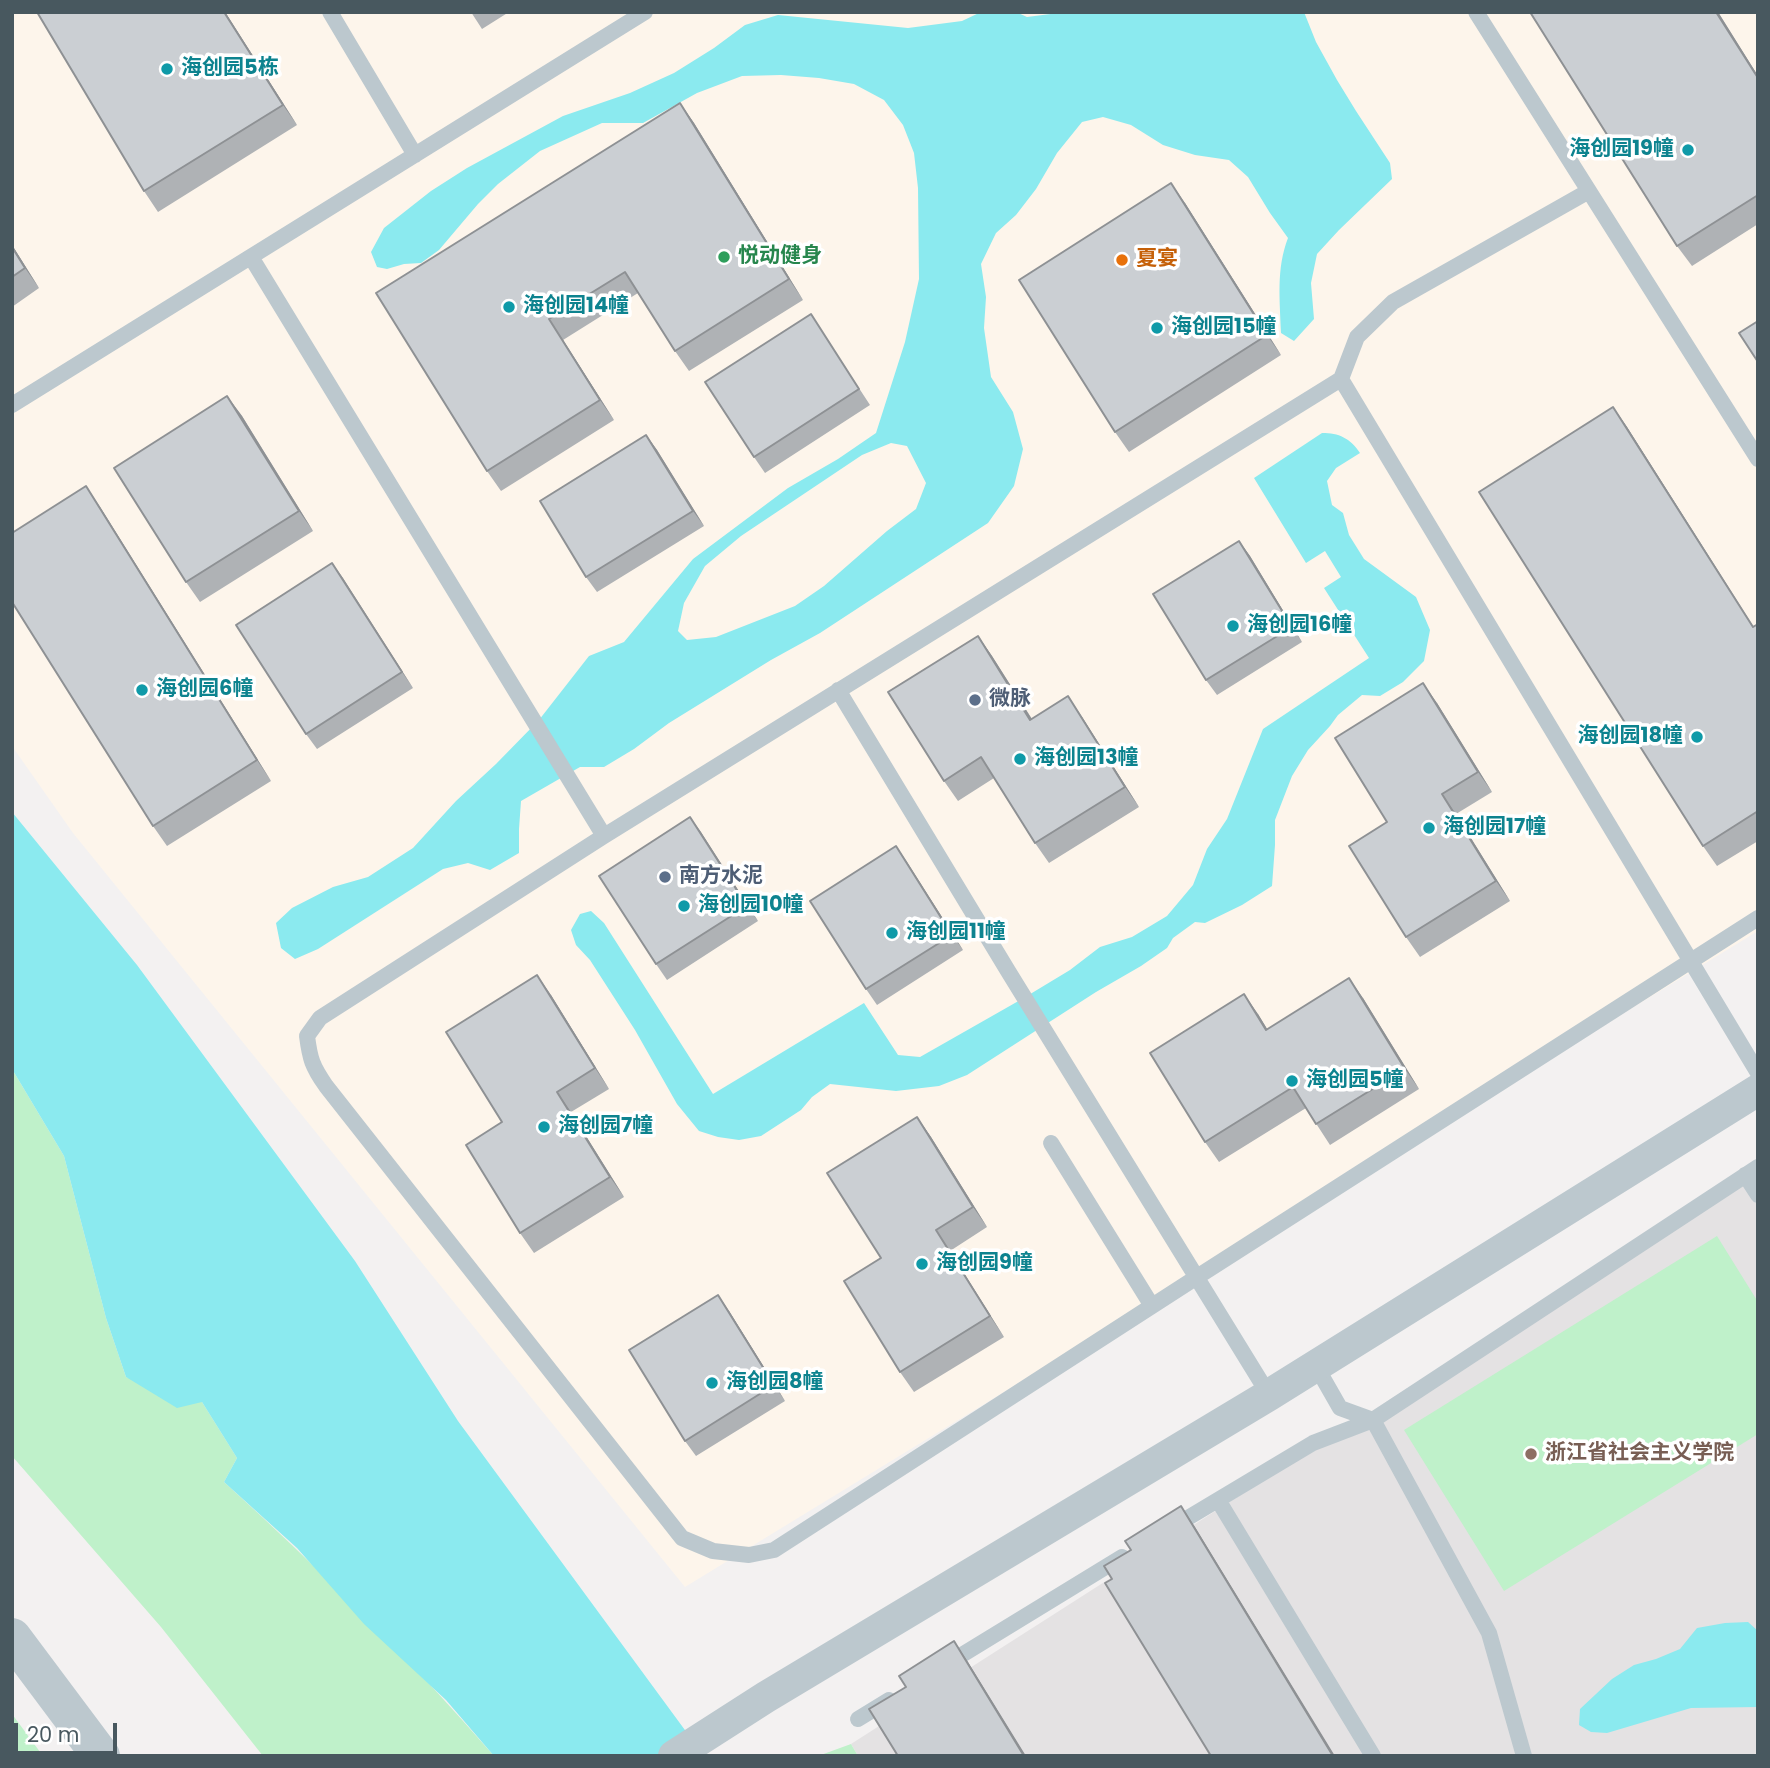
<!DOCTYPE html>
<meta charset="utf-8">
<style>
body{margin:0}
#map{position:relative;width:1770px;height:1768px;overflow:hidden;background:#f3f1f1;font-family:Poppins,sans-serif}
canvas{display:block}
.frame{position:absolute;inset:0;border:14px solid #48585f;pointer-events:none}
.scale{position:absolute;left:14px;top:1723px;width:103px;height:32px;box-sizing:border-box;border:4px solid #48585f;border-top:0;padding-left:9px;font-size:21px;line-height:24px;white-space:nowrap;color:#48585f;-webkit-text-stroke:5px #fff;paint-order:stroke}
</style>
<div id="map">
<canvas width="1770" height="1768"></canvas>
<div class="frame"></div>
<div class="scale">20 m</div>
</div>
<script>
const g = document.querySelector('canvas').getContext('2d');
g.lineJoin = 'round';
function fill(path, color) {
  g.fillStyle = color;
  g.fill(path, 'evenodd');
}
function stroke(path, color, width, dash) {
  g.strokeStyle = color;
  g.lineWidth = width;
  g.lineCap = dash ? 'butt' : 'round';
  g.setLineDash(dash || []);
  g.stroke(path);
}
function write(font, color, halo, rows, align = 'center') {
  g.font = font + ' Poppins,"Noto Sans SC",sans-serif';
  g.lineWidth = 7;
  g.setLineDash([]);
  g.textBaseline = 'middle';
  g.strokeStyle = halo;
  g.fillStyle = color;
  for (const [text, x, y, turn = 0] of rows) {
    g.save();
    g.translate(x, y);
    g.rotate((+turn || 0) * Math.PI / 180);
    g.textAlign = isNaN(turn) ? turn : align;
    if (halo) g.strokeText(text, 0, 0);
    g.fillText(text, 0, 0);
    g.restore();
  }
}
fill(new Path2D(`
 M 12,12 L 1758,12 L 1758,931 L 685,1587 L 73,833 L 12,746 Z`), '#fdf5eb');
fill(new Path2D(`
 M 1758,1164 L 1758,1756 L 858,1756 L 851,1744 Z`), '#e4e2e3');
fill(new Path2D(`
 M 12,1069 L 64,1156 L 106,1318 L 126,1377 L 202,1402 L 237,1458 L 224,1482 C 319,1568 410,1659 494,1756 L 263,1756 L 161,1627 L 12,1456 Z
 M 1717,1236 L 1758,1302 L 1758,1434 L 1504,1591 L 1404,1430 Z
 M 12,1714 L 43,1756 L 12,1756 Z
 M 851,1744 L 858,1756 L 818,1756 Z`), '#bff1ca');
fill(new Path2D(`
 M 981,12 L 1016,12 L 1027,17 L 1066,12 L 1304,12 L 1316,42 L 1337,80 L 1356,111 L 1390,163 L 1392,179 L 1339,230 L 1317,254 L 1311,283 L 1314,319 L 1294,341 L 1281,333 C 1280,300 1276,269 1288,238 L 1270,213 L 1248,177 L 1229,160 L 1195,155 L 1163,145 L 1131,125 L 1103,117 L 1082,122 L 1057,153 L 1036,189 L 1016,215 L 996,233 L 981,264 L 986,297 L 984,328 L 991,377 L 1013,412 L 1023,449 L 1014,486 L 988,523 L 820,633 L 771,660 L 669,723 L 634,749 L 604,767 L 580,767 L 521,801 L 519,829 L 519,853 L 490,870 L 468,863 L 443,869 L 318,949 L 295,959 L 281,948 L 276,923 L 292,908 L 333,887 L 368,877 L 413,848 L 456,801 L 496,764 L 539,720 L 589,656 L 624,642 L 693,559 L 788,488 L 838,459 L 876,433 L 905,342 L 919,279 L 918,188 L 914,153 L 903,125 L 884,100 L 854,84 L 819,78 L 781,75 L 742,76 L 697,93 L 643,123 L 602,123 L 540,151 L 498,184 L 478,204 L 439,250 L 421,263 L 404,264 L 387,269 L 377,267 L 371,252 L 384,228 L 431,191 L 467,168 L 563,116 L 630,93 L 674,73 L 714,48 L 745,25 L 778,15 L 908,28 L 962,21 ZM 891,443 L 907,446 L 926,483 L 916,509 L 887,531 L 824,586 L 795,606 L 716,637 L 687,640 L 678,631 L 684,603 L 705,566 L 741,536 L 862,455 Z
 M 1322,433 C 1339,433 1350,438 1360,453 L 1336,468 L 1327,481 L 1332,505 L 1343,513 L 1349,535 L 1364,559 L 1416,597 L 1430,630 L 1424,661 L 1403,682 L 1380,696 L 1362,695 L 1338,715 L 1330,726 L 1308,750 L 1292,776 L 1275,820 L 1275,845 L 1272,886 L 1242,905 L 1205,923 L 1195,922 L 1173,938 L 1167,948 L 1141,966 L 1096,992 L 967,1075 L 939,1086 L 896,1091 L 830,1084 L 812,1097 L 801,1110 L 761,1136 L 739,1140 L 718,1137 L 699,1131 L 677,1104 L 635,1030 L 590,960 L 576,945 L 571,930 L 580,914 L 591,911 L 604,923 L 713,1094 L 864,1003 L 898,1055 L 920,1057 L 1022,999 L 1070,970 L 1100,947 L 1132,937 L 1167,916 L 1193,885 L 1207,849 L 1227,819 L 1263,729 L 1369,658 L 1324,588 L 1341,577 L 1325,551 L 1306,563 L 1254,478 Z
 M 12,812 L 137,965 L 355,1261 L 458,1421 L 704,1756 L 494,1756 L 446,1700 L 364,1624 L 297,1548 L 224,1482 L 237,1458 L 202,1402 L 177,1408 L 126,1377 L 106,1318 L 64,1156 L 12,1069 Z
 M 1748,1622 L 1758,1631 L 1758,1707 L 1691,1708 L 1607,1733 L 1591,1732 L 1579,1725 L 1580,1709 L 1612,1679 L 1634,1665 L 1656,1659 L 1680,1649 L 1697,1628 L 1725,1623 Z`), '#8beaef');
stroke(new Path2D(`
 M 330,12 L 415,155
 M 1476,12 L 1758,459
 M 1589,191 L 1393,302 L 1357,337 L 1341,379 L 604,836 L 320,1018 L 307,1036 C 310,1059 312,1066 326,1086 L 682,1538 L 713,1551 L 749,1555 L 774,1550 L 1197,1277 L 1758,918
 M 251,257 L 604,836
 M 1341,379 L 1758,1073
 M 12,405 L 645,12
 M 838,690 L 1008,971 L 1269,1395
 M 1051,1143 L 1152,1306
 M 1745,1175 L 1758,1195
 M 1218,1500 L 1373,1756
 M 1171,1528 L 1313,1443 L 1373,1420 L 1340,1408 L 1316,1366
 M 947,1664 L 1122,1557
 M 858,1719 L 889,1700
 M 1524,1756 L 1489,1633 L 1373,1420 L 1758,1167`), '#bcc8ce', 16);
stroke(new Path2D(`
 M 674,1756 L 766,1697 L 1269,1395 L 1758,1090`), '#bcc8ce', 32);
stroke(new Path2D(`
 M 12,1637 L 101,1756`), '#bcc8ce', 38);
fill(new Path2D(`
 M 225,12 L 297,125 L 158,212 L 144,191 Z
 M 471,12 L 509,12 L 482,29 Z
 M 1718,12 L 1758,76 L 1758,224 L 1692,266 L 1677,246 Z
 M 680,103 L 694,123 L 803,300 L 689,371 L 675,351 L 638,293 L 563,340 L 614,420 L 501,491 L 487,471 L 376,293 Z
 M 1185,203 L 1281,355 L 1129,452 L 1115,432 Z
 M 12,245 L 39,288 L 12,307 Z
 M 821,330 L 870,405 L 765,473 L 754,457 Z
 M 227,396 L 242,416 L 313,531 L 200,602 L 186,582 Z
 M 1613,407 L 1627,427 L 1753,626 L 1758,624 L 1758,841 L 1717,866 L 1703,846 Z
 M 646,435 L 657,450 L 704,526 L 597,592 L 586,577 Z
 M 100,507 L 271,781 L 167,846 L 153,826 Z
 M 1239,541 L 1250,556 L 1302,642 L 1217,695 L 1206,680 Z
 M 332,563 L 413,688 L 317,749 L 306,734 Z
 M 978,636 L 992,656 L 1032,719 L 1082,717 L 1139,807 L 1049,863 L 1035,843 L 994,778 L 958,801 L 944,781 Z
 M 1437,703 L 1492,792 L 1456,814 L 1510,901 L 1420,957 L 1406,937 Z
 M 690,817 L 758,921 L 667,980 L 656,964 Z
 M 896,846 L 963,950 L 877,1005 L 866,989 Z
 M 551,995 L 609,1089 L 571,1112 L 624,1197 L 534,1253 L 520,1233 L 502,1122 Z
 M 1363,998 L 1419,1089 L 1330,1145 L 1306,1108 L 1219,1162 L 1205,1142 L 1258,1014 L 1267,1029 Z
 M 917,1117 L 931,1137 L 987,1227 L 950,1251 L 1004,1337 L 914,1392 L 900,1372 L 881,1258 Z
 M 729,1311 L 785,1401 L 696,1456 L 685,1441 Z`), '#afb2b5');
fill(new Path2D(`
 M 224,12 L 225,12 L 297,125 L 283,105 Z
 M 1716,12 L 1718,12 L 1758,76 L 1758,78 Z
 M 680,103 L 694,123 L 803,300 L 789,279 Z
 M 1171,183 L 1185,203 L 1281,355 L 1267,335 Z
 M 12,245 L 39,288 L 25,268 L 12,247 Z
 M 549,319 L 563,340 L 614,420 L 600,400 Z
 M 227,396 L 242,416 L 313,531 L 299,511 Z
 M 1613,407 L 1627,427 L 1758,634 Z
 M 646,435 L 657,450 L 704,526 L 693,511 Z
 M 86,486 L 100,507 L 271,781 L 257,760 Z
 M 1239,541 L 1250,556 L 1302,642 L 1292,627 Z
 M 332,563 L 343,578 L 413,688 L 402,672 Z
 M 978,636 L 992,656 L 1045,740 L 1030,720 Z
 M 1423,683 L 1437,703 L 1492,792 L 1478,772 Z
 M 1068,696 L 1082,717 L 1139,807 L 1125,787 Z
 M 1442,794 L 1456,814 L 1510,901 L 1496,881 Z
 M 690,817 L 701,832 L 758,921 L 747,906 Z
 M 896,846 L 907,862 L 963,950 L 952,935 Z
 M 537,975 L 551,995 L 609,1089 L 595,1068 Z
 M 1349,978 L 1363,998 L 1419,1089 L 1405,1069 Z
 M 1244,994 L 1258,1014 L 1280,1050 L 1266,1030 Z
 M 557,1092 L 571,1112 L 624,1197 L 610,1177 Z
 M 917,1117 L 931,1137 L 987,1227 L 973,1207 Z
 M 936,1230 L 950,1251 L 1004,1337 L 990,1316 Z
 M 718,1295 L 729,1311 L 785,1401 L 774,1385 Z
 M 1181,1506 L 1195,1527 L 1335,1756 L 1333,1756 Z
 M 954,1641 L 968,1662 L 1026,1756 L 1024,1756 Z`), '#8e9194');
const building = new Path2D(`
 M 37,12 L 224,12 L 283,105 L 144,191 Z
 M 1530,12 L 1716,12 L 1758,78 L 1758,195 L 1677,246 Z
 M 680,103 L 789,279 L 675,351 L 625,272 L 549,319 L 600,400 L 487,471 L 376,293 Z
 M 1171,183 L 1267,335 L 1115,432 L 1019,280 Z
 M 12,247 L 25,268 L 12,277 Z
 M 811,314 L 859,389 L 754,457 L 705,382 Z
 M 1758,321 L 1758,362 L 1739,333 Z
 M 227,396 L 299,511 L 186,582 L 114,468 Z
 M 1613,407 L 1753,627 L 1758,624 L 1758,811 L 1703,846 L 1479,492 Z
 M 646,435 L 693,511 L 586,577 L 540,501 Z
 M 86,486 L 257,760 L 153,826 L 12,602 L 12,533 Z
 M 1239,541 L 1292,627 L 1206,680 L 1153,594 Z
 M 332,563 L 402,672 L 306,734 L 236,625 Z
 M 978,636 L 1030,720 L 1068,696 L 1125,787 L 1035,843 L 981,757 L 944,781 L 888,692 Z
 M 1423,683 L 1478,772 L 1442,794 L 1496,881 L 1406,937 L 1349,846 L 1387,822 L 1335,738 Z
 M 690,817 L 747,906 L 656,964 L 599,876 Z
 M 896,846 L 952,935 L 866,989 L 810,901 Z
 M 537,975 L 595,1068 L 557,1092 L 610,1177 L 520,1233 L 466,1145 L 502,1122 L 446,1032 Z
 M 1349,978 L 1405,1069 L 1316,1124 L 1293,1087 L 1205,1142 L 1150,1053 L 1244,994 L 1266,1030 Z
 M 917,1117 L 973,1207 L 936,1230 L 990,1316 L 900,1372 L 844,1281 L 881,1258 L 827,1173 Z
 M 718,1295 L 774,1385 L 685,1441 L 629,1350 Z
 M 1181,1506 L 1333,1756 L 1211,1756 L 1105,1583 L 1112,1579 L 1104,1566 L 1131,1550 L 1125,1541 Z
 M 954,1641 L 1024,1756 L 898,1756 L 869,1709 L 906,1687 L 899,1676 Z`);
fill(building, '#cbcfd3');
stroke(building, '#8e9194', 2);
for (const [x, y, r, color] of [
 [167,69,7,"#0f9aa8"],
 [1688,150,7,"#0f9aa8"],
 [724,257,7,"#2e9e5b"],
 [1122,260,7,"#e8710a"],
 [509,307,7,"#0f9aa8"],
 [1157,328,7,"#0f9aa8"],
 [1233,626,7,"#0f9aa8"],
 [142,690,7,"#0f9aa8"],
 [975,700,7,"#5c6f8a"],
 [1697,737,7,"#0f9aa8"],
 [1020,759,7,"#0f9aa8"],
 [1429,828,7,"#0f9aa8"],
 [665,877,7,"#5c6f8a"],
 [684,906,7,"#0f9aa8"],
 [892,933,7,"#0f9aa8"],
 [1292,1081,7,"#0f9aa8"],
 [544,1127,7,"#0f9aa8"],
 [922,1264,7,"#0f9aa8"],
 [712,1383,7,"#0f9aa8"],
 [1531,1454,7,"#8d6e63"]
]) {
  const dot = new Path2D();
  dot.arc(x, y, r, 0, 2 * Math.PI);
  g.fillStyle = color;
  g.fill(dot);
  stroke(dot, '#fff', 2.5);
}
write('bold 21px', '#0d838f', '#fff', [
 ["海创园5栋",181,69],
 ["海创园19幢",1674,150,"right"],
 ["海创园14幢",523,307],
 ["海创园15幢",1171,328],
 ["海创园16幢",1247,626],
 ["海创园6幢",156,690],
 ["海创园18幢",1683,737,"right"],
 ["海创园13幢",1034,759],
 ["海创园17幢",1443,828],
 ["海创园10幢",698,906],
 ["海创园11幢",906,933],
 ["海创园5幢",1306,1081],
 ["海创园7幢",558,1127],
 ["海创园9幢",936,1264],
 ["海创园8幢",726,1383]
], 'left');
write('bold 21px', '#27864d', '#fff', [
 ["悦动健身",738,257]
], 'left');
write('bold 21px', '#c56008', '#fff', [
 ["夏宴",1136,260]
], 'left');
write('bold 21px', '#4e5e75', '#fff', [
 ["微脉",989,700],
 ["南方水泥",679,877]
], 'left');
write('bold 21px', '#785e54', '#fff', [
 ["浙江省社会主义学院",1545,1454]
], 'left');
</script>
